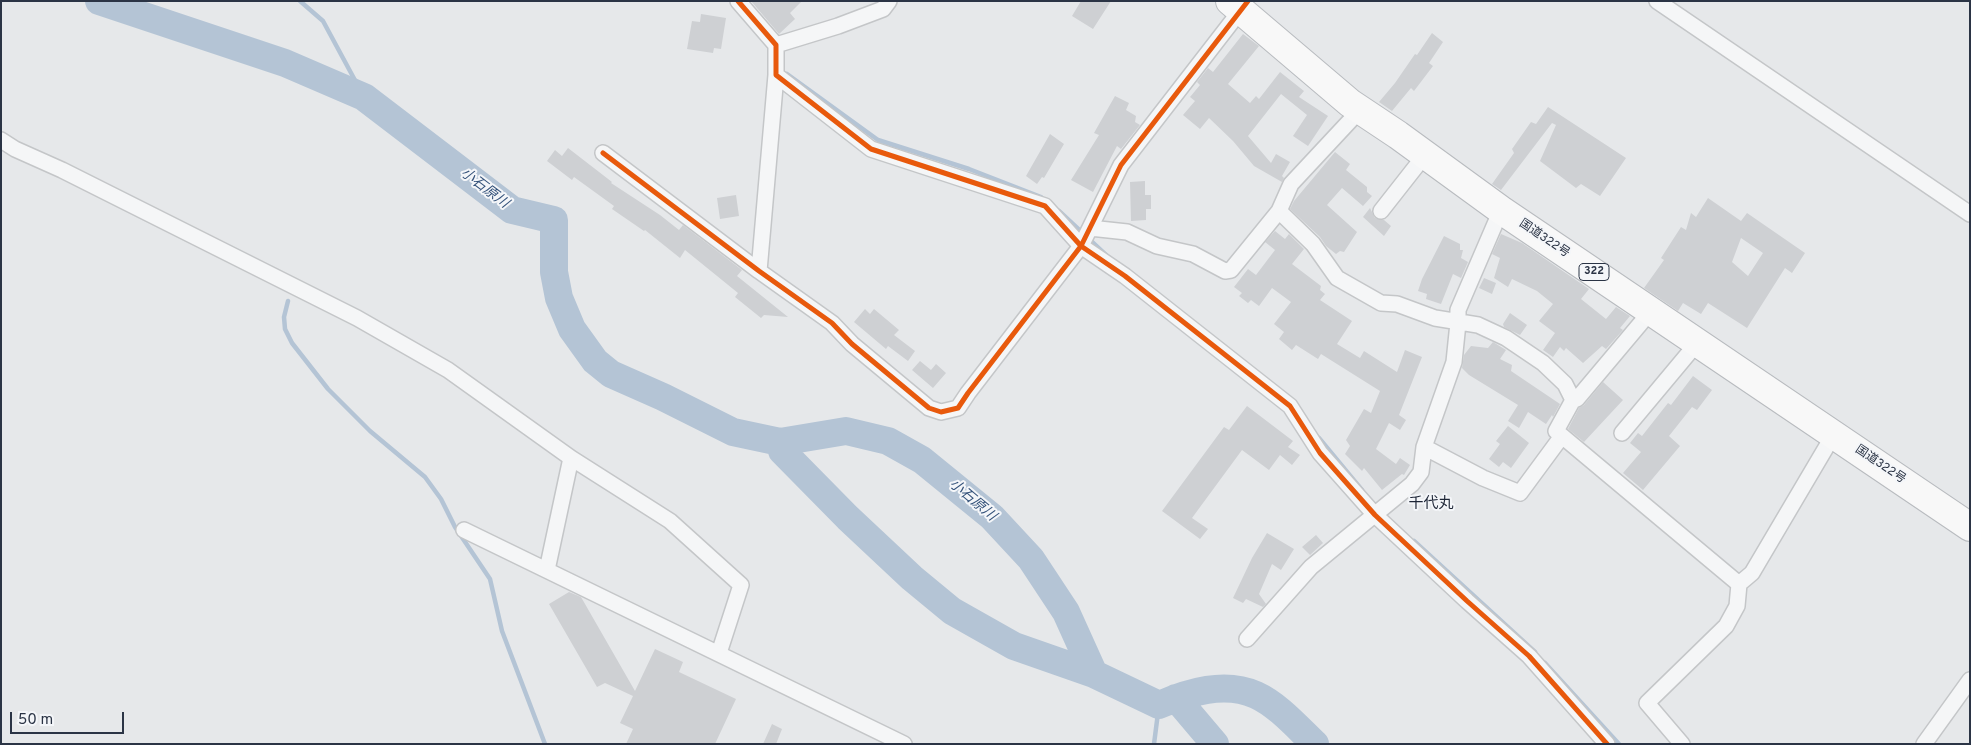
<!DOCTYPE html>
<meta charset="utf-8">
<style>
body{margin:0}
#map{position:relative;width:1971px;height:745px;overflow:hidden;background:#e6e8ea;font-family:Overpass,sans-serif}
canvas{display:block}
.frame{position:absolute;inset:0;border:2px solid #2b3445;pointer-events:none}
.scale{position:absolute;left:10px;top:712px;width:114px;height:22px;box-sizing:border-box;border:2px solid #2b3445;border-top:0;padding-left:6px;font-size:15px;line-height:18px;white-space:nowrap;color:#2b3445;-webkit-text-stroke:4px #f4f6f9;paint-order:stroke}
</style>
<div id="map">
<canvas width="1971" height="745"></canvas>
<div class="frame"></div>
<div class="scale">50 m</div>
</div>
<script>
const g = document.querySelector('canvas').getContext('2d');
g.lineJoin = 'round';
function stroke(path, color, width, dash) {
  g.strokeStyle = color;
  g.lineWidth = width;
  g.lineCap = dash ? 'butt' : 'round';
  g.setLineDash(dash || []);
  g.stroke(path);
}
function fill(path, color) {
  g.fillStyle = color;
  g.fill(path, 'evenodd');
}
function write(font, color, halo, rows, align = 'center') {
  g.font = font + ' Overpass,"Noto Sans JP",sans-serif';
  g.lineWidth = 4;
  g.setLineDash([]);
  g.textBaseline = 'middle';
  g.strokeStyle = halo;
  g.fillStyle = color;
  for (const [text, x, y, turn = 0] of rows) {
    g.save();
    g.translate(x, y);
    g.rotate((+turn || 0) * Math.PI / 180);
    g.textAlign = isNaN(turn) ? turn : align;
    if (halo) g.strokeText(text, 0, 0);
    g.fillText(text, 0, 0);
    g.restore();
  }
}
stroke(new Path2D(`
 M 300,1 L 323,21 L 364,97
 M 787,74 L 878,140 L 969,169 L 1041,197
 M 1059,211 L 1106,255
 M 288,301 L 284,317 L 285,329 L 292,343 L 328,389 L 370,431 L 425,477 L 441,499 L 455,527 L 490,579 L 502,631 L 545,744
 M 1319,438 L 1362,490
 M 1414,541 L 1535,652
 M 1545,663 L 1619,744
 M 1154,744 L 1159,705`), '#b4c4d5', 4.5);
stroke(new Path2D(`
 M 99,1 L 285,63 L 364,97 L 512,210 L 554,220 L 554,272 L 559,298 L 572,329 L 595,361 L 611,374 L 663,397 L 733,432 L 780,442 L 846,431 L 888,441 L 922,460 L 992,517 L 1031,559 L 1066,612 L 1094,674
 M 780,442 L 782,451 L 848,518 L 912,578 L 952,611 L 1014,646 L 1094,674 L 1159,705 C 1189,692 1225,681 1256,695 C 1278,705 1297,727 1315,744
 M 1176,698 L 1215,744`), '#b4c4d5', 28);
fill(new Path2D(`
 M 751,1 L 802,1 L 790,13 L 795,19 L 779,34 Z
 M 1081,1 L 1111,1 L 1093,29 L 1072,16 Z
 M 701,14 L 726,18 L 721,49 L 714,48 L 713,53 L 687,49 L 692,21 L 700,22 Z
 M 1432,33 L 1443,42 L 1429,63 L 1433,66 L 1414,91 L 1411,88 L 1392,111 L 1379,102 L 1395,83 L 1415,54 L 1417,55 Z
 M 1243,34 L 1259,46 L 1228,84 L 1250,103 L 1256,96 L 1259,99 L 1280,72 L 1304,91 L 1299,97 L 1328,116 L 1308,146 L 1293,136 L 1307,115 L 1281,94 L 1248,136 L 1271,163 L 1276,154 L 1290,162 L 1282,176 L 1284,178 L 1282,182 L 1254,166 L 1233,141 L 1209,118 L 1200,129 L 1183,115 L 1195,101 L 1190,97 L 1200,85 L 1197,82 L 1208,68 L 1213,72 Z
 M 1115,96 L 1129,103 L 1126,110 L 1136,116 L 1135,122 L 1140,125 L 1121,149 L 1117,146 L 1093,192 L 1071,180 L 1099,135 L 1094,133 Z
 M 1548,107 L 1626,158 L 1600,196 L 1581,184 L 1576,188 L 1540,161 L 1556,125 L 1552,123 L 1501,190 L 1492,184 L 1514,153 L 1512,149 L 1531,122 L 1536,124 Z
 M 1050,134 L 1064,144 L 1044,178 L 1042,177 L 1037,184 L 1026,176 Z
 M 568,148 L 612,182 L 611,183 L 660,215 L 679,230 L 683,225 L 742,270 L 737,276 L 788,317 L 764,315 L 761,318 L 735,297 L 738,293 L 685,250 L 680,258 L 645,230 L 644,231 L 612,209 L 614,206 L 574,177 L 572,180 L 547,161 L 555,150 L 562,156 Z
 M 1335,152 L 1350,164 L 1346,170 L 1367,187 L 1367,192 L 1372,196 L 1363,206 L 1342,188 L 1327,205 L 1357,232 L 1344,252 L 1340,251 L 1336,254 L 1326,246 L 1320,237 L 1290,209 L 1294,201 Z
 M 1145,181 L 1145,195 L 1151,195 L 1151,209 L 1146,209 L 1146,220 L 1131,221 L 1130,182 Z
 M 736,195 L 739,216 L 720,219 L 717,198 Z
 M 1708,198 L 1741,221 L 1747,213 L 1805,253 L 1792,273 L 1785,268 L 1747,328 L 1708,303 L 1701,314 L 1683,303 L 1678,311 L 1644,288 L 1664,260 L 1661,258 L 1681,227 L 1686,230 L 1691,213 L 1696,217 ZM 1741,238 L 1763,253 L 1748,276 L 1732,262 Z
 M 1370,208 L 1375,218 L 1384,220 L 1391,226 L 1384,236 L 1363,217 Z
 M 1275,231 L 1285,239 L 1289,234 L 1304,249 L 1292,264 L 1321,286 L 1320,290 L 1325,294 L 1320,300 L 1352,321 L 1337,344 L 1360,358 L 1364,351 L 1397,372 L 1405,350 L 1422,357 L 1399,415 L 1406,420 L 1400,430 L 1389,423 L 1376,449 L 1396,464 L 1400,458 L 1410,465 L 1404,475 L 1402,474 L 1382,490 L 1364,468 L 1362,471 L 1345,454 L 1350,446 L 1346,440 L 1364,409 L 1371,413 L 1380,391 L 1321,354 L 1318,359 L 1296,345 L 1292,350 L 1279,339 L 1284,332 L 1274,324 L 1291,302 L 1272,288 L 1259,306 L 1251,300 L 1248,303 L 1239,296 L 1242,293 L 1234,287 L 1248,269 L 1256,275 L 1275,250 L 1265,242 Z
 M 1501,234 L 1522,243 L 1589,289 L 1581,299 L 1606,319 L 1616,307 L 1630,316 L 1620,328 L 1623,330 L 1606,349 L 1602,346 L 1583,363 L 1566,348 L 1564,351 L 1560,347 L 1553,357 L 1543,350 L 1555,333 L 1539,321 L 1553,304 L 1537,291 L 1512,279 L 1508,287 L 1494,278 L 1500,258 L 1492,254 Z
 M 1444,236 L 1460,244 L 1460,250 L 1463,250 L 1461,258 L 1468,262 L 1461,278 L 1453,274 L 1441,304 L 1426,299 L 1427,294 L 1418,291 L 1422,279 Z
 M 1484,278 L 1496,283 L 1492,294 L 1479,288 Z
 M 865,309 L 870,314 L 874,309 L 899,330 L 894,335 L 915,351 L 908,361 L 888,346 L 886,349 L 854,322 Z
 M 1510,313 L 1527,325 L 1520,335 L 1504,327 L 1503,324 Z
 M 1493,342 L 1506,350 L 1500,359 L 1512,365 L 1511,371 L 1560,404 L 1553,417 L 1552,415 L 1546,424 L 1528,412 L 1519,428 L 1508,421 L 1518,405 L 1469,375 L 1462,368 L 1464,355 L 1471,346 L 1488,348 Z
 M 920,361 L 931,370 L 936,364 L 946,373 L 933,388 L 912,370 Z
 M 1693,376 L 1712,390 L 1697,410 L 1692,407 L 1669,436 L 1680,446 L 1643,490 L 1623,473 L 1641,452 L 1630,443 L 1638,433 L 1642,436 L 1668,403 L 1671,405 Z
 M 1603,382 L 1623,400 L 1584,442 L 1568,429 L 1579,408 L 1584,405 Z
 M 1247,406 L 1293,441 L 1288,447 L 1300,455 L 1292,465 L 1280,455 L 1269,470 L 1242,450 L 1192,518 L 1208,529 L 1200,539 L 1162,511 L 1224,427 L 1229,430 Z
 M 1508,426 L 1529,443 L 1511,468 L 1503,462 L 1499,467 L 1489,459 L 1500,444 L 1496,441 Z
 M 1267,533 L 1294,549 L 1281,570 L 1272,564 L 1259,594 L 1266,604 L 1263,607 L 1246,599 L 1243,603 L 1233,598 L 1252,558 Z
 M 1316,535 L 1323,543 L 1310,555 L 1302,547 Z
 M 569,592 L 581,597 L 635,691 L 655,649 L 683,662 L 679,672 L 736,699 L 715,744 L 626,744 L 633,729 L 620,723 L 633,696 L 605,683 L 597,687 L 549,604 Z
 M 772,724 L 782,729 L 776,744 L 763,744 Z`), '#ced0d3');
const street = new Path2D(`
 M 738,1 L 776,45 L 776,75 L 871,149 L 1045,206 L 1081,246 L 1125,276 L 1290,406 L 1320,453 L 1375,515 L 1467,601 L 1529,656 L 1607,744
 M 1657,1 L 1970,214
 M 776,45 L 838,26 L 883,9 L 889,1
 M 1,140 L 15,149 L 62,170 L 357,318 L 448,370 L 571,458 L 547,570
 M 603,153 L 759,271 L 832,323 L 852,344 L 929,408 L 941,412 L 958,408 L 968,393 L 1081,246 L 1121,165 L 1244,6
 M 1279,211 L 1313,244 L 1337,278 L 1381,303 L 1397,304 L 1435,318 L 1478,325 L 1506,338 L 1543,363 L 1565,384 L 1573,400 L 1556,431 L 1562,436
 M 1381,211 L 1425,155
 M 1090,228 L 1127,232 L 1157,246 L 1193,254 L 1225,271 L 1231,270 L 1279,211 L 1291,184 L 1360,110
 M 759,271 L 776,75
 M 1573,400 L 1577,399 L 1651,311
 M 1622,433 L 1698,342
 M 1424,447 L 1483,478 L 1520,493 L 1562,436 L 1739,584
 M 571,458 L 670,521 L 741,585 L 719,653
 M 464,530 L 904,744
 M 1247,639 L 1311,567 L 1412,484 L 1421,472 L 1424,447 L 1454,362 L 1458,323 L 1458,310 L 1501,210
 M 1682,744 L 1647,703 L 1726,626 L 1737,606 L 1739,584 L 1752,573 L 1834,434
 M 1924,744 L 1970,680`);
const highway = new Path2D(`
 M 1230,1 L 1350,103 L 1398,135 L 1501,210 L 1970,527`);
stroke(street, '#c4c6c8', 18);
stroke(highway, '#b8bbbf', 30);
stroke(street, '#f5f6f7', 15);
stroke(highway, '#f8f8f8', 28);
stroke(new Path2D(`
 M 738,1 L 776,45 L 776,75 L 871,149 L 1045,206 L 1081,246 L 1125,276 L 1290,406 L 1320,453 L 1375,515 L 1467,601 L 1529,656 L 1607,744
 M 603,153 L 759,271 L 832,323 L 852,344 L 929,408 L 941,412 L 958,408 L 968,393 L 1081,246 L 1121,165 L 1248,1`), '#e8590c', 5);
for (const [x, y, w] of [
 [1594,272,30]
]) {
  const box = new Path2D();
  box.roundRect(x - w / 2, y - 8.5, w, 17, 4);
  g.fillStyle = '#f4f6f9';
  g.fill(box);
  stroke(box, '#2b3445', 1);
}
write('bold 11px', '#2b3445', null, [
 ["322",1594,272]
]);
write('12px', '#2b3445', '#f4f6f9', [
 ["国道322号",1544,239,34],
 ["国道322号",1880,465,34]
]);
write('italic 14px', '#34527a', '#f4f6f9', [
 ["小石原川",484,189,37],
 ["小石原川",972,501,40]
]);
write('15px', '#1d2536', '#f4f6f9', [
 ["千代丸",1431,505]
]);
</script>
